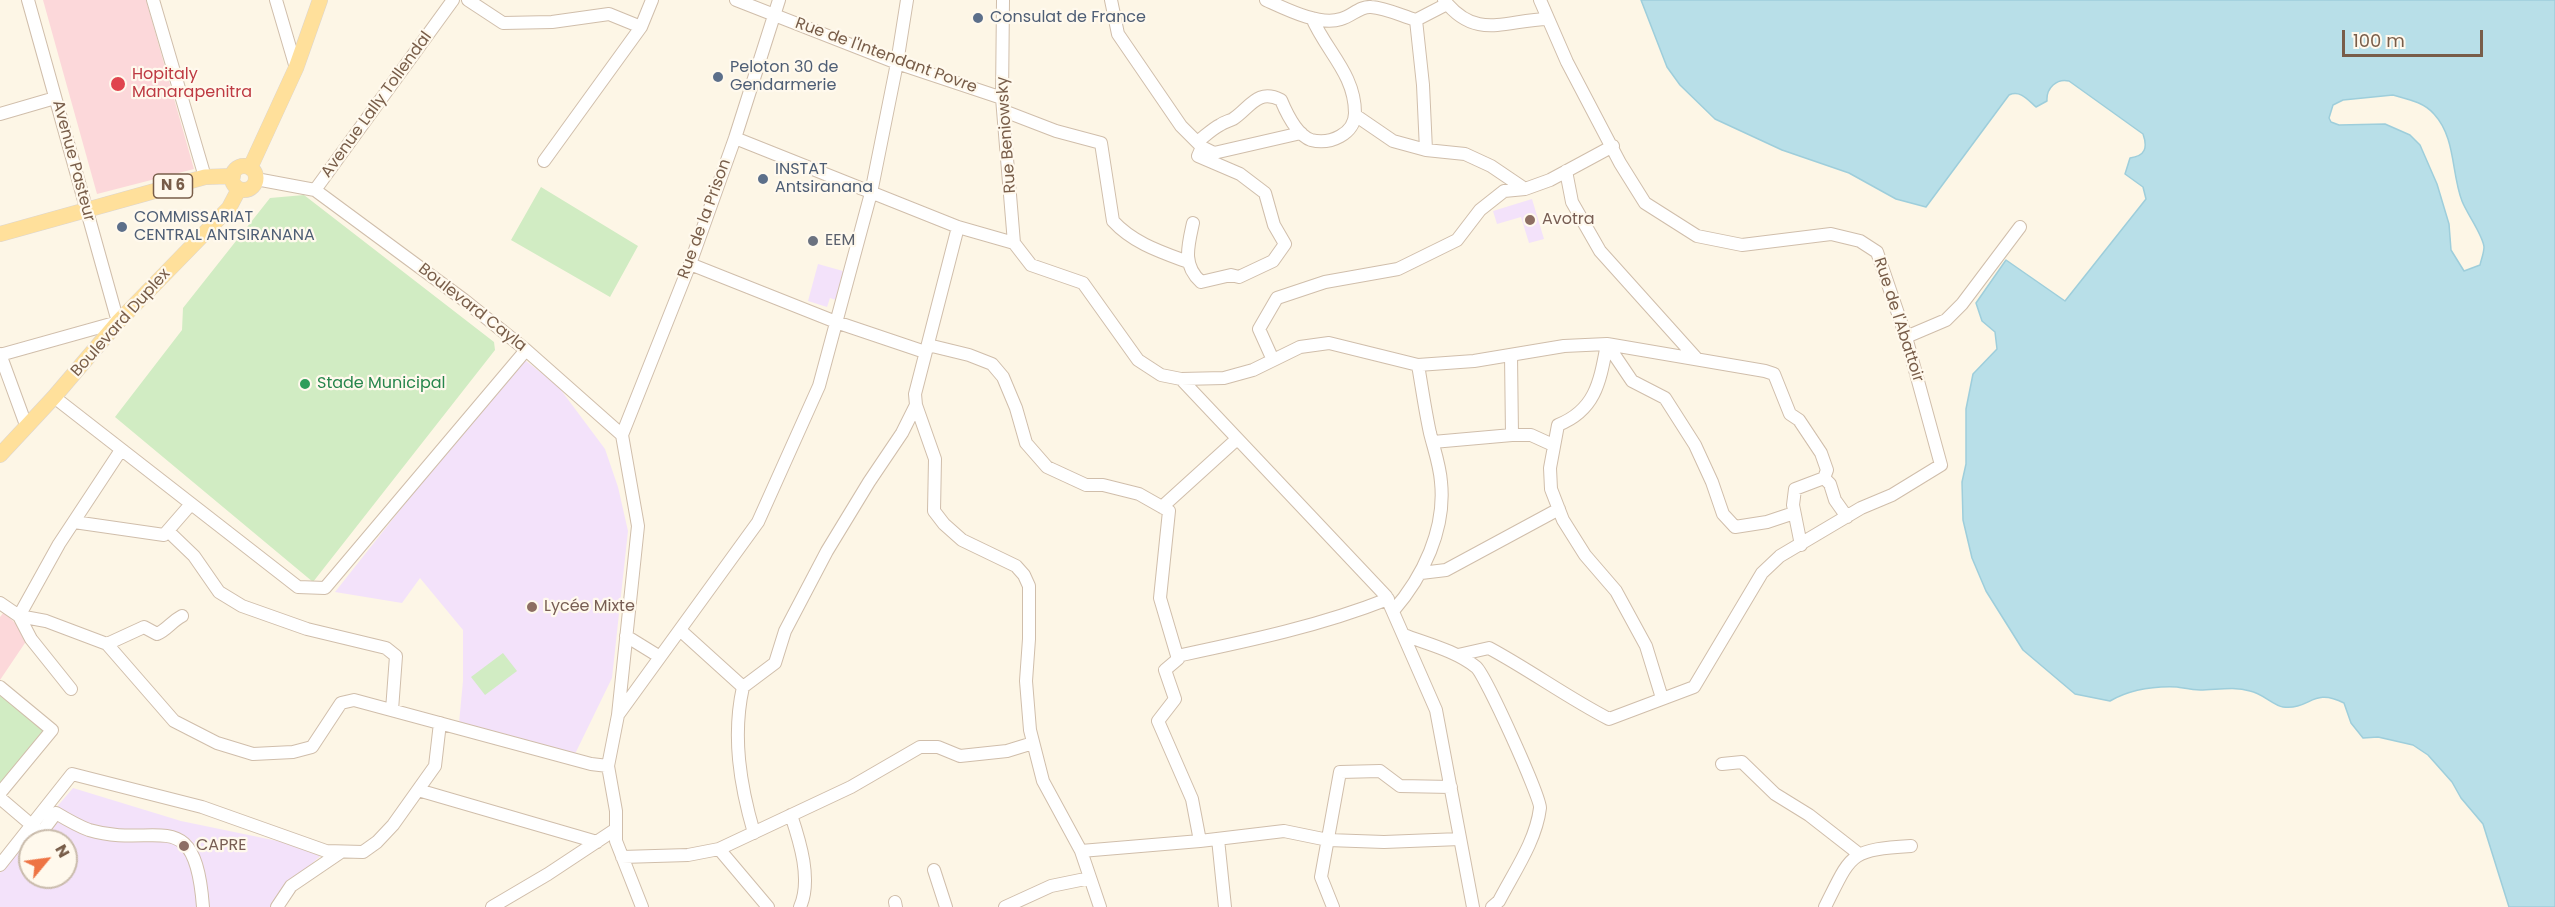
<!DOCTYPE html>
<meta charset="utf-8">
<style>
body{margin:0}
#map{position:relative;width:2555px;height:907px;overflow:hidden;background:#fdf6e6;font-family:Poppins,sans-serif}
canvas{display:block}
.north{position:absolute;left:18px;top:829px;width:60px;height:60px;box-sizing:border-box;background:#fff9ed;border:2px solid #c9bbab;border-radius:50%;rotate:61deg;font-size:16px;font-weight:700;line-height:24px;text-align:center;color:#785d49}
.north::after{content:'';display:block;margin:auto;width:21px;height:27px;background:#ee7444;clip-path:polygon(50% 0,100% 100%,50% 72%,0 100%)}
.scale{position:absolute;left:2342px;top:30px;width:141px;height:27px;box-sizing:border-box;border:3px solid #785d49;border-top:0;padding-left:8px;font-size:18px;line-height:21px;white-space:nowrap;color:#785d49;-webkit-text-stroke:4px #fff9ed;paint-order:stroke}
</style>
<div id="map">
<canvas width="2555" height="907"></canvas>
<div class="north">N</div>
<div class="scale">100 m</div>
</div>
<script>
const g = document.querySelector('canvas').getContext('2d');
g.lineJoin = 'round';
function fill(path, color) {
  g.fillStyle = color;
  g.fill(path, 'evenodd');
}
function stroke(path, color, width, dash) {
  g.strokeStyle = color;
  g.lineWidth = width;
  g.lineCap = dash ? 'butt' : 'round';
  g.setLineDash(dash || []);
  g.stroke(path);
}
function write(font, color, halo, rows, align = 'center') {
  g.font = font + ' Poppins,sans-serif';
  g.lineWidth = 4.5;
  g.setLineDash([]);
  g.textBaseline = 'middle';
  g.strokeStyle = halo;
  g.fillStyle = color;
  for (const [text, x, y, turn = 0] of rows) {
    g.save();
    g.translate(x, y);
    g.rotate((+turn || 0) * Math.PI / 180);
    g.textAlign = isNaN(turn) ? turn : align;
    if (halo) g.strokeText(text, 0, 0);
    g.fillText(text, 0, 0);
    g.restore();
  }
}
fill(new Path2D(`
 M 1532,199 L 1544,239 L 1529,243 L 1521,217 L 1497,224 L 1493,211 Z
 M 818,264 L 843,271 L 842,276 L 845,277 L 839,301 L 830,298 L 827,307 L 808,301 Z
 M 521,357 L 558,386 L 605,449 L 618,487 L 628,531 L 612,678 L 574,756 L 459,723 L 463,681 L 463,630 L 420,578 L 402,603 L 335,592 Z
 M 73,788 L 181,821 L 326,851 L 282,890 L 271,907 L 0,907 L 0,873 ZM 30,841 L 66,841 L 66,877 L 30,877 Z`), '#f3e2fa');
fill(new Path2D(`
 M 43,0 L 146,0 L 194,169 L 97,194 Z
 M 4,612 L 29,637 L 0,680 L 0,617 Z`), '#fcd8da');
fill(new Path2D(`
 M 541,187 L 638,246 L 610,297 L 511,240 Z
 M 304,195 L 494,342 L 495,350 L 313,582 L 115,417 L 182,330 L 183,308 L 270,198 Z
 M 503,653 L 517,671 L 485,695 L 471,677 Z
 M 0,694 L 44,730 L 0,786 Z`), '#d1ecc3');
const water = new Path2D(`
 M 1641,0 L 2555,0 L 2555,907 L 2509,907 L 2483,824 L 2461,798 L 2452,782 L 2428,755 L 2413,745 L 2378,737 L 2363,738 L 2351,723 L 2344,703 C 2312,687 2311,710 2283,707 C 2274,706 2262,693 2250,691 C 2234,686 2216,690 2200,690 C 2192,690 2184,688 2177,687 C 2153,686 2131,689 2110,701 L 2075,694 L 2023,650 L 1986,591 L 1972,558 L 1963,520 L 1962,482 L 1966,464 L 1966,409 L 1973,374 L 1997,349 L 1995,332 L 1982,321 L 1976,303 L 2006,260 L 2065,301 L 2146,199 L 2143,187 L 2125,174 L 2130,158 C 2145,156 2148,148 2143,134 L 2069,81 C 2057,78 2046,88 2047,101 L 2036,107 C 2027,99 2020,90 2009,95 L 1926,207 L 1896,199 L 1849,173 L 1782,150 L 1715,119 L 1680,85 L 1667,67 ZM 2393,95 C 2407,99 2424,102 2434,114 C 2456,138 2451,172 2462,201 C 2467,214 2483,235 2484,247 C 2484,253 2481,260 2480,265 L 2464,271 L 2451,250 L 2449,224 L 2437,184 L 2420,145 L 2410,135 L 2385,124 L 2339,125 L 2331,122 L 2329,118 L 2333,105 L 2343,100 Z`);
fill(water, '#b8dfe8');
stroke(water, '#9ecedb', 1.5);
const minor = new Path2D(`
 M 153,0 L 205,177
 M 276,0 L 296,68
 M 468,0 L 503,23 L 552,22 L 609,14 L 641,27
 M 736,0 L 897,63 L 1002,98
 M 1003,0 L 1002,98 L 1014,243 L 1031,265 L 1083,283 L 1138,360 L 1161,375 L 1181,379 L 1386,596 L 1436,710 L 1473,907
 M 1111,0 L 1118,34 L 1181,126 L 1202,147 L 1214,153 L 1301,133
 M 1266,0 C 1286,9 1319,26 1341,19 C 1352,16 1360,6 1371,7 C 1386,8 1402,16 1416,20 L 1423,85 L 1426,150 L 1465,154 L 1491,166 L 1525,189
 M 1444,0 C 1476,41 1505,20 1548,19
 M 1416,20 L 1447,4
 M 1004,111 L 1056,131 L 1101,143 L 1113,221 C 1133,243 1161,252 1188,262
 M 0,114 L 55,98
 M 1355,115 L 1393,141 L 1426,150
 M 735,138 L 958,227 L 1014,243
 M 1197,142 C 1204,137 1212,129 1220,125 C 1224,122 1229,121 1233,119 C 1250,108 1257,88 1281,100 C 1286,112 1297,135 1311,140 C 1330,145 1355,134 1355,113 C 1355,74 1326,51 1312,18
 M 544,161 L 641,27 L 652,0
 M 1566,171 L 1572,202 L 1600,251 L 1697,359
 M 256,179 L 315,190 L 464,300 L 526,350 L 622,435
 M 315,190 L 453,0
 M 1193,223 C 1188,246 1182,265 1201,282 L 1231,275 L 1239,277 L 1273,261 L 1285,244 L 1274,225 L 1265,193 L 1240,174 L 1198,156 L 1202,147
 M 958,227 L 915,394 L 916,405 L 935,459 L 934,511 L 944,524 L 962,540 L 1016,566 L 1024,575 L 1029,586 L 1029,639 L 1026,681 L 1030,730 L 1043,781 L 1081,851 L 1100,907
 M 690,264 L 836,322 L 925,352
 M 1906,337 L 1946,320 L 1962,304 L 2020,227
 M 1607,344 C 1600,381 1596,410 1558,425 L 1550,468 L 1551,489 L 1563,520 L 1585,555 L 1616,591 L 1646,646 L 1662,698
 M 1607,344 L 1632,381 L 1665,398 L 1695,445 L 1712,482 L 1723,514 L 1735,527 L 1767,522 L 1794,513
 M 928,345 L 969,355 L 992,364 L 1003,377 L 1016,408 L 1026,443 L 1047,467 L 1086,485 L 1103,485 L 1139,494 L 1169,511 L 1160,598 L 1178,659 L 1165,670 L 1175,699 L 1158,721 L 1192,799 L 1200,841
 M 0,354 L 26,425
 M 0,355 L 118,322 L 28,0
 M 1511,355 L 1512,435
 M 1273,360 L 1259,329 L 1277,298 L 1325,282 L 1398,269 L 1457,240 L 1480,210 L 1504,191 L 1525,189 L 1550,180 L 1613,146
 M 1181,379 L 1224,378 L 1253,370 L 1300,347 L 1329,343 L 1418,365 L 1474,361 L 1564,346 L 1607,344 L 1765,371 L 1774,374 L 1790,414 L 1799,420 L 1821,453 L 1827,470 L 1824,478 L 1830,484 L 1835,500 L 1847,517
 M 54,397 L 298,587 L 325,588 L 526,350
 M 622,435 L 638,526 L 618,715 L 608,766 L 616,811 L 616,841 L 642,907
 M 622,435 L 690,264 L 735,138 L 779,0
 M 1433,442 L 1512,435 L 1531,435 L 1553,445
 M 1162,507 L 1237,439
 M 74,522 L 164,535 L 191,504
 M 168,531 L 194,556 L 219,592 L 242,606 L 307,629 L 386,648 L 396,656 L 392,710
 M 1801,545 L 1793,505 L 1795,489 L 1824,478
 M 1421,573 L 1446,570 L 1559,509
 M 0,603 L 19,616 L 46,621 L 107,644 L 174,721 L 217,743 L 253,754 L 293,752 L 312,747 L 341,703 L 354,700 L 591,764 L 608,766
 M 1393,611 C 1423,577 1446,529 1441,482 C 1440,466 1434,449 1430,433 C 1425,410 1422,388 1418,365
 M 680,630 L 743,687 L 775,663 L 785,631 L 827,551 L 869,482 L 902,433 L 916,405
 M 1404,635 C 1428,644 1456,651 1476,667 C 1485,674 1541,798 1540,808 C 1536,841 1514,872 1499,901 L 1492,907
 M 626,636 L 660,657
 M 107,644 L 144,627 L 157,634 C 167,630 172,621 182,616
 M 1458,655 L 1489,648 C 1530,670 1568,698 1609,719 L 1694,687 L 1762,573 L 1780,556 L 1861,508 L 1892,495 L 1941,465 L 1906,337 L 1877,252 L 1860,241 L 1831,234 L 1742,245 L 1697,236 L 1645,203 L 1620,163 L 1567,62 L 1540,0
 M 1177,656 C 1248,641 1320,626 1388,599
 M 0,687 L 52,730 L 0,793
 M 743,687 C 732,736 740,785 754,833
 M 71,689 L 31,639 L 19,616 L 59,544 L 121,450
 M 618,715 L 758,522 L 819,386 L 871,193 L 897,63 L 907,0
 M 1722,764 L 1742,762 L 1775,794 L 1809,815 L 1859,854
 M 418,790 L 597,842
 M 0,798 L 41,833 L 56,813 C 66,819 78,826 89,830 C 157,850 195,801 203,907
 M 791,815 C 800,842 812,880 800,907
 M 1218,839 L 1225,907
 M 719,849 L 768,907
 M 1081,851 L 1200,841 L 1284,831 L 1328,840 L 1384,842 L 1460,839
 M 622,857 L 688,855 L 719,849 L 851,787 L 920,747 L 938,747 L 960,756 L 1007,751 L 1033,743
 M 0,865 L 72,774 L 202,807 L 326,851 L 363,852 L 377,842 L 393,825 L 435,766 L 440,723
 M 934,870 L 946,907
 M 895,902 L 896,907
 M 277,907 L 291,886 L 341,852
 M 492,907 L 548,874 L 616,829
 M 1005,907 L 1051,886 L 1090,878
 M 1333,907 L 1321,877 L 1340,772 L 1380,771 L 1400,786 L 1451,787
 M 1825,907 C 1852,853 1849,850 1911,846`);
const major = new Path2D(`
 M232 178a12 12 0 1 1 24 0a12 12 0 1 1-24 0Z
 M 250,168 L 296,68 L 320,0
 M 0,234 L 205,177 L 233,176
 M 0,455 L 54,397 L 118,322 L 229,208 L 239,189`);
stroke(minor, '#d0beab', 14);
stroke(major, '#dcd5d0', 16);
stroke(minor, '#fff', 12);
stroke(major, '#ffe09b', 15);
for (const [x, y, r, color] of [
 [978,18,6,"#5c6f8a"],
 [718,77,6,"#5c6f8a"],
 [118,84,8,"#e0444e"],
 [763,179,6,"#5c6f8a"],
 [1530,220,6,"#8d6e63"],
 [122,227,6,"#5c6f8a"],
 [813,241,6,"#6b7280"],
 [305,384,6,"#2e9e5b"],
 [532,607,6,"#8d6e63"],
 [184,846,6,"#8d6e63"]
]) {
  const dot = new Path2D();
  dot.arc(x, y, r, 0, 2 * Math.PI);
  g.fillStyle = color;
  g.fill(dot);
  stroke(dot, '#fff9ed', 2);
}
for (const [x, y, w] of [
 [173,186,39]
]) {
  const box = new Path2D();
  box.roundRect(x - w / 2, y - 12, w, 24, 4.5);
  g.fillStyle = '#fff9ed';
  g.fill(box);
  stroke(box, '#785d49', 1.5);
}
write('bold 15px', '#785d49', null, [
 ["N 6",173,186]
]);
write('16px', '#4e5e75', '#fff9ed', [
 ["Consulat de France",990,18],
 ["Peloton 30 de",730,68],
 ["Gendarmerie",730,86],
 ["INSTAT",775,170],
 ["Antsiranana",775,188],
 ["COMMISSARIAT",134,218],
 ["CENTRAL ANTSIRANANA",134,236]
], 'left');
write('16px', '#785d49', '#fff9ed', [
 ["Rue de l'Intendant Povre",886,56,20],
 ["Avenue Lally Tollendal",377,105,-54],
 ["Rue Beniowsky",1007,135,-94],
 ["Avenue Pasteur",73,161,75],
 ["Rue de la Prison",705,219,-70],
 ["Boulevard Cayla",472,308,38],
 ["Rue de l'Abattoir",1898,320,72],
 ["Boulevard Duplex",121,323,-48]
]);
write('16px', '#be3a42', '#fff9ed', [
 ["Hopitaly",132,75],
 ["Manarapenitra",132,93]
], 'left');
write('16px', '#785e54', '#fff9ed', [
 ["Avotra",1542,220],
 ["Lycée Mixte",544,607],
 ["CAPRE",196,846]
], 'left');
write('16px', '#5b616d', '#fff9ed', [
 ["EEM",825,241]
], 'left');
write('16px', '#27864d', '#fff9ed', [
 ["Stade Municipal",317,384]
], 'left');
</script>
